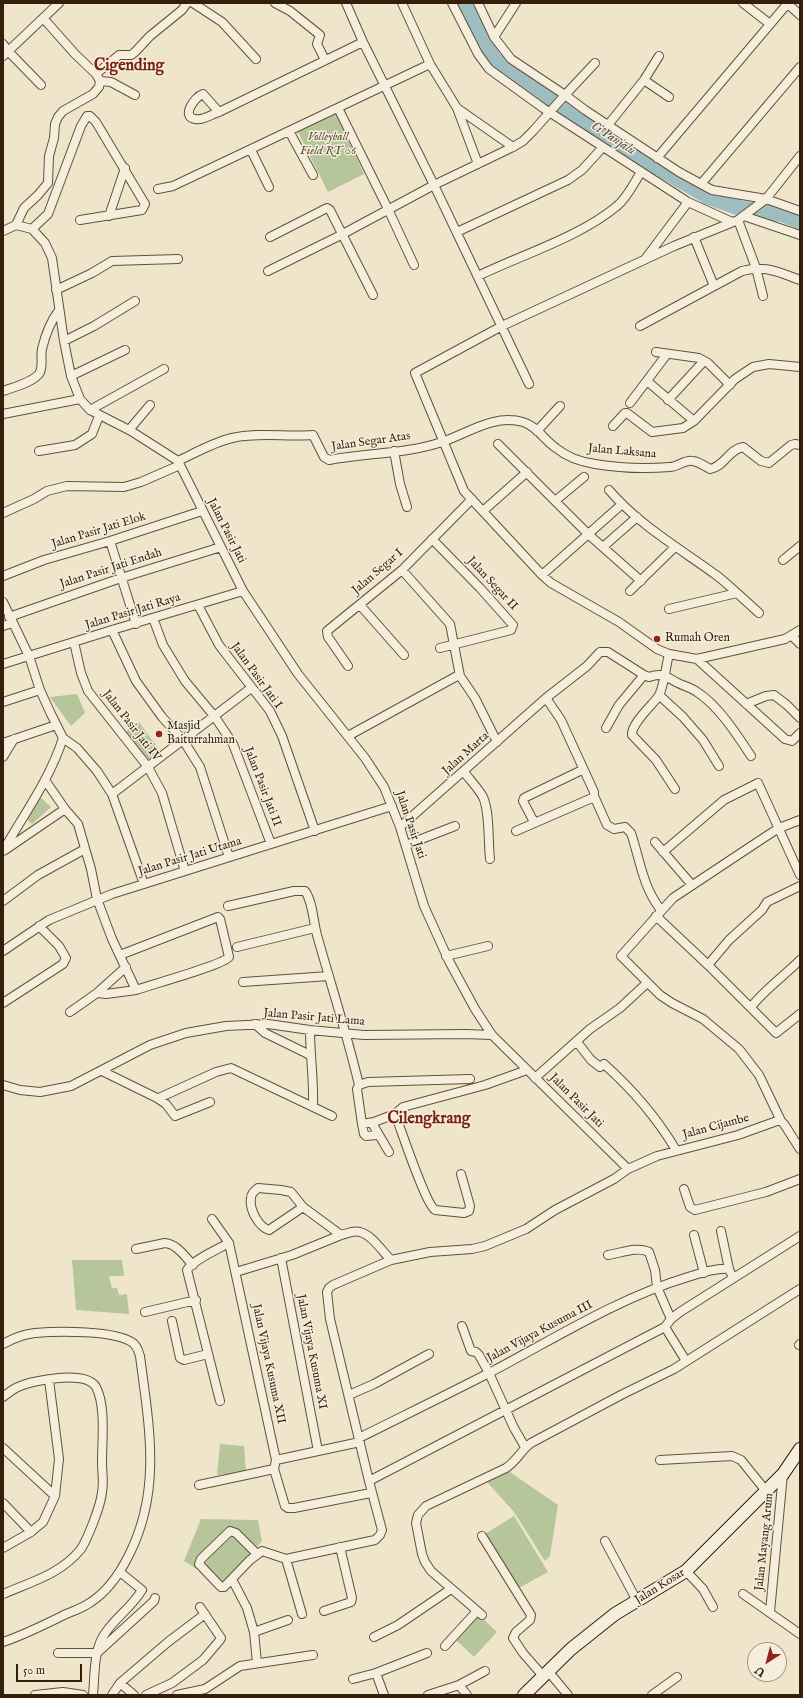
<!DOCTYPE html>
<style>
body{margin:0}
#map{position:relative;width:803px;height:1698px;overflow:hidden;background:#efe5cb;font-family:"IM FELL English",serif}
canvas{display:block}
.frame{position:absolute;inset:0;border:4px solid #341e0c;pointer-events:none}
.north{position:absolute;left:747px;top:1642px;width:40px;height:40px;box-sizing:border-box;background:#f5eedd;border:1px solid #a89b89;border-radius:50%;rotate:216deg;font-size:11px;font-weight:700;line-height:16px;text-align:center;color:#341e0c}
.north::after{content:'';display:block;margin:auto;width:14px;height:18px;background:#8f2418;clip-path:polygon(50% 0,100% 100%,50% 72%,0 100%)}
.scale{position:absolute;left:16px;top:1664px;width:66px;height:18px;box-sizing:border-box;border:2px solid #341e0c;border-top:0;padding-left:5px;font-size:12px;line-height:14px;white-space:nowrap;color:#341e0c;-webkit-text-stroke:3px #f5eedd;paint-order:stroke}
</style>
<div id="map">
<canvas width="803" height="1698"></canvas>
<div class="frame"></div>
<div class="north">U</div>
<div class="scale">50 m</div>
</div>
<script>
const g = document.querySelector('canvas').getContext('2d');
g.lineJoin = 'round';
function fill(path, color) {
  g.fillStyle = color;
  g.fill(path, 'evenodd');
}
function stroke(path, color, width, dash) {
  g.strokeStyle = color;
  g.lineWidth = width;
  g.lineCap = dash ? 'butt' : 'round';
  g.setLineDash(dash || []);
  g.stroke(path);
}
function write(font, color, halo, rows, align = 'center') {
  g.font = font + ' "IM FELL English",serif';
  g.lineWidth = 3;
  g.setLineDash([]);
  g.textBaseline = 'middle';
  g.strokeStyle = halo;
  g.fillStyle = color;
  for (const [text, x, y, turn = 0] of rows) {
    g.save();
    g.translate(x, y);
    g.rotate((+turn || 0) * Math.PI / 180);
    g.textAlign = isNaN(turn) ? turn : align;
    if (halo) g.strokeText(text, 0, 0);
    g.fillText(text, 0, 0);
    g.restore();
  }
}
fill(new Path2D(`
 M 336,114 L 364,174 L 328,192 L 297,130 Z
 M 77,694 L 85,713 L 71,726 L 50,697 Z
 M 139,722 L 160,751 L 146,761 L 125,732 Z
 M 39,796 L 51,807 L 32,824 L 24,817 Z
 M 72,1260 L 122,1260 L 124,1276 L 109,1276 L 112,1288 L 117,1288 L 119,1295 L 127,1294 L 129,1314 L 76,1310 Z
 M 220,1444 L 244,1446 L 246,1473 L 217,1475 Z
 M 501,1466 L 558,1505 L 550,1556 L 545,1561 L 514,1512 L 487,1482 Z
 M 514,1516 L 548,1572 L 519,1588 L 485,1534 Z
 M 201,1519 L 258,1520 L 262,1541 L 224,1586 L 184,1561 Z
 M 478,1614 L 497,1632 L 474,1657 L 455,1639 Z`), '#b6c59a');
stroke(new Path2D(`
 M 463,3 L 494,59 L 615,142 L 709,197 L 743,209 L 783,214 L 800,221`), '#9dbdc0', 16);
const street = new Path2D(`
 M 193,3 L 222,22 L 256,59
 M 275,3 L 290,11 L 320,35 L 317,44 L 325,60
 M 346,3 L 363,42 L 434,185 L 529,384
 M 452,3 L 478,54 L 489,69 L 543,108 L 688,202 L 732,222
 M 478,3 L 494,37
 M 743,3 L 770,24
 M 788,4 L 800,15
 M 3,44 L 8,51 L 41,85
 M 3,56 L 59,3
 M 595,63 L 565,95 L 585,110 L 679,172 L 712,190 L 766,199 L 800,211
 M 430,64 L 457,108 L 478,164
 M 96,74 L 119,55 L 131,55 L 135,52 L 150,36 L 182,10 L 187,3
 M 644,80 L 669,97
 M 100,81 L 111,82 L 135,95
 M 338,108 L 388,209 L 414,265
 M 457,108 L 513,147
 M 219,112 L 203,94 C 194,97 181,117 195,119 C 202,121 212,114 219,112 L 363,42
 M 608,125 L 644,80 L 659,56
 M 289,131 L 313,175
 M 251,150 L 269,187
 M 800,156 L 766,199 L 738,220 L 674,246 L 502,326 L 415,373 L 464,491 L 542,575 L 551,583 L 619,622 L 657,649 L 669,654 L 697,659 L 785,639 L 800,630
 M 657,158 L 788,3
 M 701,184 L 800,67
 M 158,189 L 173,186 L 430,64 L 402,3
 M 109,216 L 125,168
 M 744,216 L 800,235
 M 738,220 L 756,268 L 763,296
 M 16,225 L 24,208 L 38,195 L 48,183 L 49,156 L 54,138 L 55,124 L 58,117 L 63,111 L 93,94 L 99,87 L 100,81 L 96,74 L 75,54 L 43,18
 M 32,229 L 48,214 L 81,126 L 87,116 L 90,116 L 96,122 L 145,204 L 142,210 L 80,220
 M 3,231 L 16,225 L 32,229 L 45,243 L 52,258 L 64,341 L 71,376 L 80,399 L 90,410 L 131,431 L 178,461 L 243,591 L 298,674 L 365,758 L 384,787 L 400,827 L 424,906 L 449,961 L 475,1009 L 492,1035 L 628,1169
 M 457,232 L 568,180 L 582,170 L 603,147
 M 270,237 L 327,208 L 330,210 L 373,295
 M 694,237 L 714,286
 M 646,258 L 688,202
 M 268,271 L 339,236 L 434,185 L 513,147 L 523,141 L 533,131 L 565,95 L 511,59 L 494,37 L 516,3
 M 478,276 C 521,255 580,237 617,206 C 627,198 634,183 641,172
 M 56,290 L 92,273 L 112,261 L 178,259
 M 640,326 L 742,271 C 766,265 778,272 800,280
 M 64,341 L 94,326 L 135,301
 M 656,352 L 699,358 L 708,363 L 730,385
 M 71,376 L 125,350
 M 647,381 L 694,421
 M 3,391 C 14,387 31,383 39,374 C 44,367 40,357 42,349 C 45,336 51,321 59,310
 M 668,400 L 704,361
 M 630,403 L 667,354
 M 90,410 L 164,369
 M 3,414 L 80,399
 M 613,426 L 625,413 L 627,413 L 652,432 L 683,428 L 694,421 L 735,379 L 753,367 L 769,364 L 800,367
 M 129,430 L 150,405
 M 537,431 L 560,406
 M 498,444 L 588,534 L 641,581
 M 39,451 L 75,445 L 92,434 L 99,416
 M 394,451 L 400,484 L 407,507
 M 178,461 C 195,453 214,442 232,438 C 258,432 286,437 313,435 L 324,457 L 329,460 C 366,453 406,454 442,442 C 468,433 494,414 523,422 C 537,426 545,441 556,448 C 567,457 581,462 595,464 C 619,468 646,469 670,467 C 678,467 685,459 693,461 C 699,462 705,466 710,469 C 724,467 729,449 743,447 L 761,461 L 769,463 L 791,445 L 795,444 L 800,445
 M 609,490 C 639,525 679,548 716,575 C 723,580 730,587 737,593 L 669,609
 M 555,501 L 584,477
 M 483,511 L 527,472
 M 3,513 L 34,499 L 47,491 L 67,486 L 124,487 L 141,482 L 180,465
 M 432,539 L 480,588 L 513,625 L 511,630 L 440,648
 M 110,541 L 136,624
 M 603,547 L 637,517
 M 783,560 L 800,546
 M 402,570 L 450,624 L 460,676 L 475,698 L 497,742
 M 542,575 L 621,505
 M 3,576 L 44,560 L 110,541 L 202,511
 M 630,591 L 675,547
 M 737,593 L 759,613
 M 3,602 L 29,656 L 40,690 L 51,714 L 63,738 C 50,779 24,814 3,851
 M 198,605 L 219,645 L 270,711 L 282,736 L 315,831
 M 360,605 L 404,655
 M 9,617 L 121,578 L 221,547
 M 153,618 L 163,645 L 185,681 L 215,717 L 233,744 L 271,844
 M 3,626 L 12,623
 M 112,630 L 136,681 L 162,717 L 183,740 L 200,767 L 229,857
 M 792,636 L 800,644
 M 74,642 L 81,673 L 88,691 L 148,767 L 162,793 L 185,871
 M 669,654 C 666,665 664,688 658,697 C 651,706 631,724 632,735 L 656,760 L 675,789
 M 697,659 L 785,739 L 792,741 L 800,733
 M 3,664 L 112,630 L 243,591
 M 348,666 L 328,637 L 327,631 L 402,570 L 472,499
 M 659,695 L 683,717 L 703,740 L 719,766
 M 546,698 L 561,720 L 594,792 L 594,796 L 607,825 L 614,829 L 625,827 L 631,833 C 640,860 643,888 661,910
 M 3,702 L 40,690
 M 746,704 L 766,696 L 774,695 L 787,705 L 800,718
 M 606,728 L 619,705 L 644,675
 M 348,736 L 457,676 L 460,676
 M 63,738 L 77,748 L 97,771 L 112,794 L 144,884
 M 3,743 L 56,725
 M 3,757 L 14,739
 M 464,772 C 470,780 478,788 483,797 C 490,812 488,842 490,859
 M 45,780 L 65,809 L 78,824 L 91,869 L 97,899 L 112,939 L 136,990 C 150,985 223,965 229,957 L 220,919 L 218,917 L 120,955
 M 112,794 L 251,688
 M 534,822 L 523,801 L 524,798 L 582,770
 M 400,827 L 546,698 L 587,666 L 600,652 L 608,652 L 644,675 L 649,677 C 663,672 666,677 678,683 C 684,686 692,688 697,692 C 718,705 738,736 751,756
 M 516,831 L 592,798 L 594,796
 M 655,842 L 692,885
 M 406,845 L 455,826
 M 5,850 L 65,809
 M 663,852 L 724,800 L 758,783 L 800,875
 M 800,886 L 767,902 L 762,910 L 729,940 L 708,965 L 776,1033 L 800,1014
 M 3,901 L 38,875 L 85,849
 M 228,906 L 294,891 L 305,891 C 313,902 313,921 317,935 C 331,985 347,1034 359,1085 L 357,1089 L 362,1124 L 374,1122 L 395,1114 C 401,1129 425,1203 435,1210 L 464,1213 L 469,1211 L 470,1206 L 461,1174
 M 656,916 L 708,965
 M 237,947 L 315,928
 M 3,951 L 49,920 L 112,894 L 392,806
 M 446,956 L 488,946
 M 243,982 L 329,976
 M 97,993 L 106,994 L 136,990
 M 3,1003 L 63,964 L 66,958 L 59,946 L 39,926
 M 751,1007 C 765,989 784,976 800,960
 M 70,1012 L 97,993 L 126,967
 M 255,1024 L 265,1033 L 310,1055
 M 310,1030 C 310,1056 314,1080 313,1106
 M 577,1042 L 591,1060 L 600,1067 L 604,1064 C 632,1089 657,1118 676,1150
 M 102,1071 L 157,1098 L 166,1104 L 175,1116 L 210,1102
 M 535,1078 L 590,1029 L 620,1008 L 647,983
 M 3,1085 L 20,1090 L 40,1092 L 71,1086 L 150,1045 L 186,1033 L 226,1026 L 268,1024 L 310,1030 L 364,1035 L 465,1034 L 492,1035
 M 359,1085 L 368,1082 L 470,1079
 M 161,1097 L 216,1072 L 231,1068 L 332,1116
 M 395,1114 L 403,1107 L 485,1085 L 527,1070
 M 781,1121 L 759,1075 L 739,1049 L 703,1019 L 672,1003 L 660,995 L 621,956 L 673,898 L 765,837 L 779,828 L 800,820
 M 372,1123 L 389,1152
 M 362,1124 L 364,1134 L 366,1136 L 377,1135
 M 684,1189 L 690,1207 L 695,1210 L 766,1192 L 800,1179
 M 212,1219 L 229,1243
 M 721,1231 L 729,1269
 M 341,1235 C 346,1234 353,1230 360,1232 C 372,1235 382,1251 391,1260 L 430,1252 L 472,1249 L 485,1246 L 526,1229 L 555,1210 L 614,1179 L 628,1169 L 657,1156 L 738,1135 L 777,1121 L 781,1121 L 784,1124 L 800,1149
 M 694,1235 L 704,1273
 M 136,1249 L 165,1243 C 177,1244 185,1257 193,1265
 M 608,1255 C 621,1253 638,1246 649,1252 L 655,1270 L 657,1287 L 671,1319
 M 281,1258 L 318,1451
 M 391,1260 L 333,1285 L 329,1288 L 327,1292 L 330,1319 L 369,1481 L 665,1327 L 671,1319 L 680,1312 L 800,1236
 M 236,1272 L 292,1255 L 341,1235 L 303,1207 L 291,1192 L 281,1190 L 258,1188 C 254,1191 251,1194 251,1198 C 249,1210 259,1227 269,1230 L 303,1207
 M 145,1312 L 196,1300
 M 172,1321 L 180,1358 L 184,1360 L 208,1354
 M 462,1326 L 471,1351 L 476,1352 L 479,1355 L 489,1373 L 514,1428 L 525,1447
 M 665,1327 L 686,1361
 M 3,1344 C 12,1339 25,1334 35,1333 C 57,1331 116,1330 133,1343 C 138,1347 138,1351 140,1356 C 149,1426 162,1490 129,1555 C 120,1573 108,1591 91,1602 C 83,1608 73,1611 64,1615 C 44,1625 24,1635 3,1642
 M 799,1345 L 800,1344
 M 349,1395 L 374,1384 L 429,1354
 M 3,1397 C 8,1393 13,1389 18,1387 C 33,1380 86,1370 96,1387 C 106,1406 102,1440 102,1462 C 102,1472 104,1483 102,1492 C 101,1505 88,1538 81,1549 C 61,1574 31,1582 3,1594
 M 220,1401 L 187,1270 C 193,1260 218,1249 229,1243 L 276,1460 L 274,1469 L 285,1506 L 288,1508 L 294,1508 L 371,1493
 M 359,1438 C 403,1416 446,1395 489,1373 C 554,1339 618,1298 688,1277 C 701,1273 715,1268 729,1269 L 733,1278
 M 3,1448 L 55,1496
 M 276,1460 L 360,1442
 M 660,1460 L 732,1456 L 741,1460 L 766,1491
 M 199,1485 L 274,1469
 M 3,1503 L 31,1532
 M 482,1536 L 531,1615 L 530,1620 L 516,1632 L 513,1638 L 523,1653 L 543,1676
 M 605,1541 L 637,1601
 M 3,1548 L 31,1532 L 43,1522 L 55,1496 L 59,1459 L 49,1380
 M 257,1554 L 236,1533 L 230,1531 L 201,1559 L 199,1564 L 221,1587 L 224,1587 L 250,1560 L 262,1551 L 286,1559 L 375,1540 L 380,1535 L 382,1530 L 369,1481
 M 286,1559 L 302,1614
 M 686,1571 L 703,1589 L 713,1607
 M 234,1583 L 247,1608 L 254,1632 L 257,1663
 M 743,1594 L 800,1634
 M 324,1611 L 351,1602 L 352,1598 L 340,1547
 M 770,1612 L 783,1474
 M 482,1615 L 431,1571 L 425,1562 L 422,1554 L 416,1523 L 418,1515 L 426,1506 L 506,1468 C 518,1460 521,1450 531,1443 L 621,1395 L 674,1369 L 800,1289
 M 254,1632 L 288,1620
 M 374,1637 L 398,1625 L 451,1589
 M 445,1646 L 477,1611
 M 58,1653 L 97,1653 L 154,1601 L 155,1598
 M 548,1671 L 568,1695
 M 376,1673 L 427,1653
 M 353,1679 L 376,1673 L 384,1695
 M 120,1683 L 134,1695
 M 459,1685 L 485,1671
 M 35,1695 L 63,1692 L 83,1695
 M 93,1695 C 95,1675 93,1649 106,1632 C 117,1616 131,1608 142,1590 L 120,1572
 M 112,1695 L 120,1683 L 168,1642 L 205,1614
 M 146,1695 L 172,1683 L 203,1660 L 220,1640 L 221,1638 L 200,1607
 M 177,1695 L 205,1689 L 240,1666 L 313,1655
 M 428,1695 L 459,1685 L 467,1695
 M 652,1695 L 677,1677`);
const secondary = new Path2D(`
 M 524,1695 L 571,1649 L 615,1614 L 686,1571 L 783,1474 L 800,1449`);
stroke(street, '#63503c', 10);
stroke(secondary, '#341e0c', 14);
stroke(street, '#f5eedd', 8);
stroke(secondary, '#f5eedd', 12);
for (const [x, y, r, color] of [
 [657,639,4,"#8f2418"],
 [159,734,4,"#8f2418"]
]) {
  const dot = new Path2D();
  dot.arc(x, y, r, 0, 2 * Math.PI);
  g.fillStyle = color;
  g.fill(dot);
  stroke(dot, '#f5eedd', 1.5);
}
write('italic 12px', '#5b5037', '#f5eedd', [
 ["Volleyball",328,138],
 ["Field RT 06",328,152]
]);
write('12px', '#341e0c', '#f5eedd', [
 ["Jalan Segar Atas",371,442,-8],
 ["Jalan Laksana",622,452,5],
 ["Jalan Pasir Jati Elok",99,531,-17],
 ["Jalan Pasir Jati",226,531,63],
 ["Jalan Pasir Jati Endah",111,569,-18],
 ["Jalan Segar I",378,572,-41],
 ["Jalan Segar II",492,584,47],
 ["Jalan Pasir Jati Raya",133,612,-17],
 ["Jalan Pasir Jati I",256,676,54],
 ["Jalan Pasir Jati IV",131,726,52],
 ["Jalan Marta",466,754,-42],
 ["Jalan Pasir Jati II",262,787,69],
 ["Jalan Pasir Jati",410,825,71],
 ["Jalan Pasir Jati Utama",190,857,-17],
 ["Jalan Pasir Jati Lama",314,1018,5],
 ["Jalan Pasir Jati",576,1101,45],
 ["Jalan Cijambe",716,1127,-15],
 ["Jalan Vijaya Kusuma III",540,1332,-28],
 ["Jalan Vijaya Kusuma XI",311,1352,79],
 ["Jalan Vijaya Kusuma XII",268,1364,78],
 ["Jalan Mayang Arum",765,1542,-84],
 ["Jalan Kosar",660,1587,-32]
]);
write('12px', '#341e0c', '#f5eedd', [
 ["Rumah Oren",665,639],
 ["Masjid",167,727],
 ["Baiturrahman",167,741]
], 'left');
write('italic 13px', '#544e42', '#f5eedd', [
 ["Ci Panjalu",613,139,33]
]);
write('bold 16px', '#7a1f14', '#f5eedd', [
 ["Cigending",129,67],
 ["Cilengkrang",429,1120]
]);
</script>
